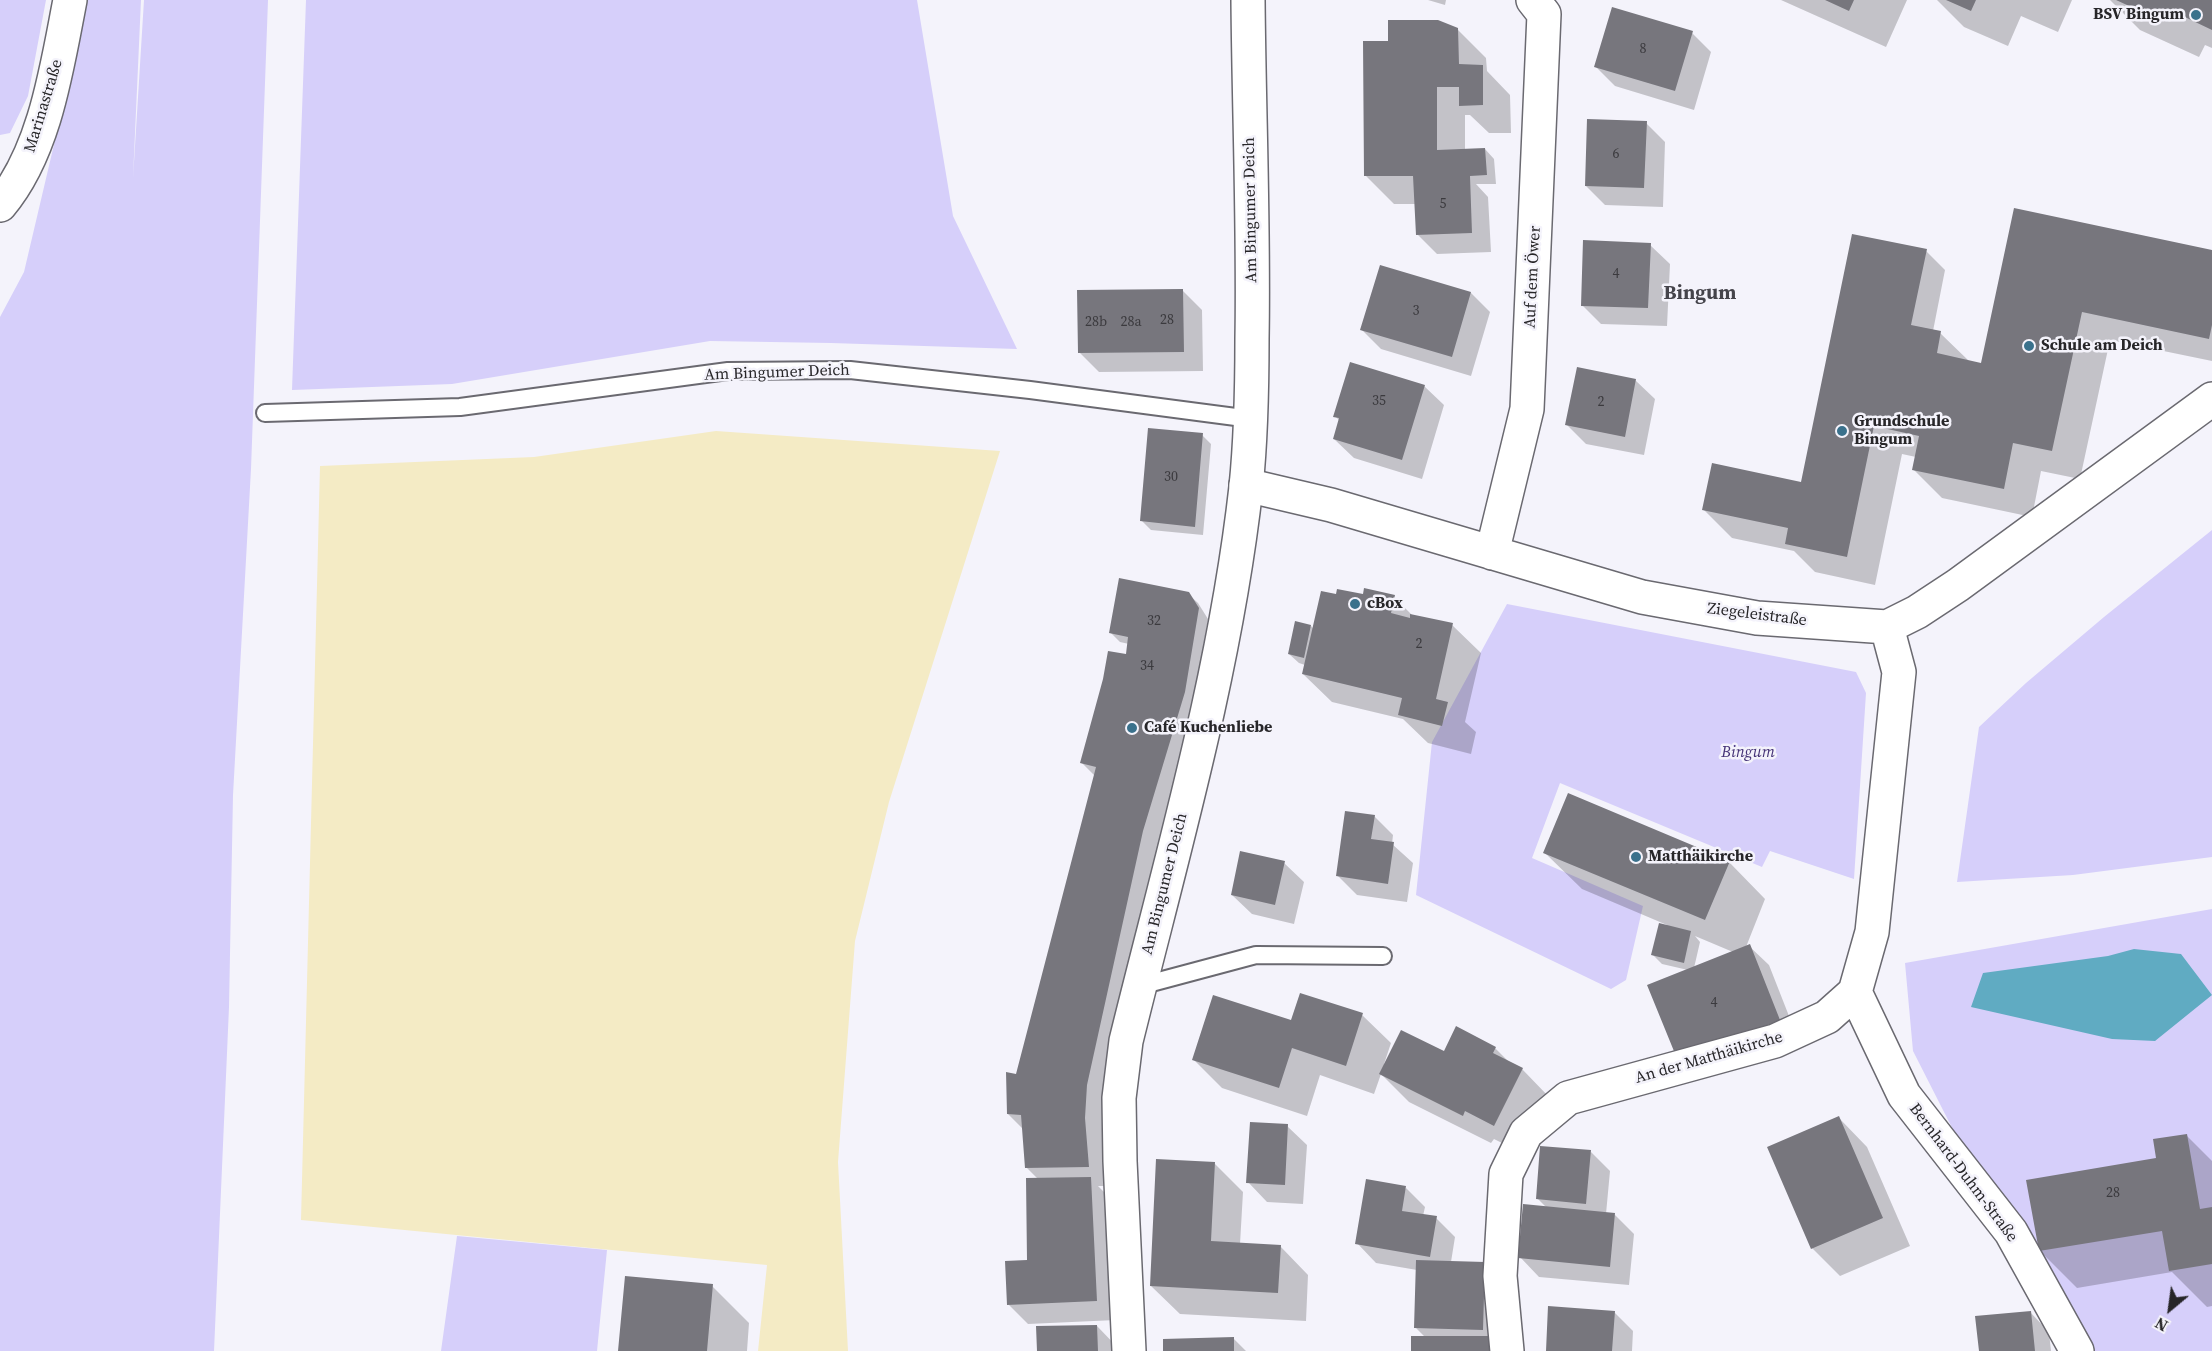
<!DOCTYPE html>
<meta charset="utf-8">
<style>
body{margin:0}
#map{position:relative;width:2212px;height:1351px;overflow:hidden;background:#f4f3fb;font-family:"Source Serif 4",serif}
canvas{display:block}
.north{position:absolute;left:2140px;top:1279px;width:60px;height:60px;-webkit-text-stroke:4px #f4f3fb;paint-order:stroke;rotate:209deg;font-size:16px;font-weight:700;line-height:24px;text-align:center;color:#272629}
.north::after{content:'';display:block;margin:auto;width:21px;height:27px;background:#272629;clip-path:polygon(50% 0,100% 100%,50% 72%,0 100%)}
</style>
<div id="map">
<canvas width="2212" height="1351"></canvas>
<div class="north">N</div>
</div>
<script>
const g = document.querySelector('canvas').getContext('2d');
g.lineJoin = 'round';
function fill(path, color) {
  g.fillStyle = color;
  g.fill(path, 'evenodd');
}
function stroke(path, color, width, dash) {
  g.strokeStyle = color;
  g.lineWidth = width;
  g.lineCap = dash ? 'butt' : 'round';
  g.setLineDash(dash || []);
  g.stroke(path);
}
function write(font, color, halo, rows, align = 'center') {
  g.font = font + ' "Source Serif 4",serif';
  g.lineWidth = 5;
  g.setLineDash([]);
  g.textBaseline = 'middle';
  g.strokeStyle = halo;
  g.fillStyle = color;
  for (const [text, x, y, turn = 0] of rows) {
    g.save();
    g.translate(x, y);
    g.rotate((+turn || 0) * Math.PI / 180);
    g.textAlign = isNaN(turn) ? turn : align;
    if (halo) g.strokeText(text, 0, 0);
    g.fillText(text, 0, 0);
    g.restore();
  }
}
fill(new Path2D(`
 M 0,0 L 46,0 L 28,96 L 10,133 L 0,135 Z
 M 84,0 L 141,0 L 133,178 L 144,0 L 268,0 L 251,469 L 233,795 L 229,1007 L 214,1351 L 0,1351 L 0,317 L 24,272 L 72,68 Z
 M 306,0 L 917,0 L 953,216 L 1017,349 L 831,343 L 710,341 L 452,384 L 292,390 Z
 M 2212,530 L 2212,857 L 2073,875 L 1957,882 L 1979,727 L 2026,683 L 2104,617 Z
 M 1507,604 L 1856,672 L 1866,693 L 1854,879 L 1770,851 L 1762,867 L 1560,783 L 1532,858 L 1643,906 L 1626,980 L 1611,989 L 1416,895 L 1432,742 Z
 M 2212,909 L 2212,1351 L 2093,1351 L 1974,1171 L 1913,1051 L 1905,963 Z
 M 457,1236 L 607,1250 L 597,1351 L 441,1351 Z`), '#d6cffa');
fill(new Path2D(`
 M 716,431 L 1000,451 L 889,802 L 855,941 L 838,1162 L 848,1351 L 758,1351 L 767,1265 L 301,1220 L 320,466 L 534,457 Z`), '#f4ebc5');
fill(new Path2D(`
 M 2134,949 L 2181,954 L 2212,995 L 2155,1041 L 2112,1039 L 1971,1007 L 1983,973 L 2108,956 Z`), '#60abc2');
fill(new Path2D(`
 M 1428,0 L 1446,0 L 1445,5 Z
 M 1781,0 L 1907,0 L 1886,47 Z
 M 1937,0 L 2072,0 L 2058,32 L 2021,16 L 2008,46 L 1964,27 Z
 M 2110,0 L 2212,0 L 2212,48 L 2205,45 L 2199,57 L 2140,30 Z
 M 1457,29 L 1486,58 L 1487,71 L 1510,95 L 1511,133 L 1489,133 L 1470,115 L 1465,115 L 1465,150 L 1485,149 L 1494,159 L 1496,184 L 1476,184 L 1488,197 L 1491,252 L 1437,254 L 1417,234 L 1416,204 L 1394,204 L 1365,175 L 1390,43 Z
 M 1692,33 L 1711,52 L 1694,110 L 1615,86 L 1596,67 Z
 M 1646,123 L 1665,142 L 1663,207 L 1605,205 L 1586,186 Z
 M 2015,210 L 2212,251 L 2212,361 L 2110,340 L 2080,479 L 2041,471 L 2032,517 L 1942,498 L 1914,470 L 1916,457 L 1902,454 L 1875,585 L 1815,572 L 1794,551 L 1732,538 L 1703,509 L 1802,483 L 1926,251 L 1945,270 L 1933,331 L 1940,333 L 1969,361 L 1982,365 Z
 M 1650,245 L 1670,264 L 1667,326 L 1601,324 L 1582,305 Z
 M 1183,291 L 1202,310 L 1203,371 L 1099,372 L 1080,353 Z
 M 1471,293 L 1490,312 L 1471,376 L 1381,349 L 1362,330 Z
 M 1635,380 L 1655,399 L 1644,455 L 1586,444 L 1567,425 Z
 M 1424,386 L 1444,405 L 1422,479 L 1354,458 L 1334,439 L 1340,421 L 1335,416 Z
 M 1202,435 L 1211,444 L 1203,535 L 1151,530 L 1142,521 Z
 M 1188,594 L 1198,603 L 1208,619 L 1107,1186 L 1098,1186 L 1109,1197 L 1116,1320 L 1028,1324 L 1009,1305 L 1028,1261 L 1038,1179 L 1026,1167 L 1023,1129 L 1008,1114 L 1095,776 L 1082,763 L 1127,656 L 1129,644 L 1120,642 L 1111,633 Z
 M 1337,596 L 1394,597 L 1413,616 L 1452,625 L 1481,653 L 1465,722 L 1476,732 L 1471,754 L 1428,743 L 1403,719 L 1332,702 L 1303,674 L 1305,665 L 1299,663 L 1289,654 L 1311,626 L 1314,629 Z
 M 1374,816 L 1393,835 L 1392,844 L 1413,863 L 1407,902 L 1357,895 L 1338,876 Z
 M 1545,853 L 1729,862 L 1765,899 L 1746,947 L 1749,946 L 1769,965 L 1798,1039 L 1699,1079 L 1688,970 L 1662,964 L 1653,955 L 1667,925 L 1582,889 ZM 1695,936 L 1733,952 L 1694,968 L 1700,942 Z
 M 1284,863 L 1304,882 L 1294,924 L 1252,914 L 1232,895 Z
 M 1362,1015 L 1391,1043 L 1384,1064 L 1386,1064 L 1444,1053 L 1495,1048 L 1510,1063 L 1522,1069 L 1550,1098 L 1522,1153 L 1494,1139 L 1491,1143 L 1409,1102 L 1381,1074 L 1374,1094 L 1320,1075 L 1307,1116 L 1222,1088 L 1194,1060 L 1292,1022 Z
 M 1839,1118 L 1867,1147 L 1910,1246 L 1840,1276 L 1812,1248 Z
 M 1287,1126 L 1307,1145 L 1303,1204 L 1267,1202 L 1248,1182 Z
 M 2187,1136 L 2212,1161 L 2212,1306 L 2207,1307 L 2172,1272 L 2077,1288 L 2040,1251 Z
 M 1591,1152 L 1610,1171 L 1606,1214 L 1615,1215 L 1634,1234 L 1629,1285 L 1539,1277 L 1520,1257 L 1547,1208 L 1537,1198 Z
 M 1214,1163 L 1243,1192 L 1240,1244 L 1280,1246 L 1308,1275 L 1306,1321 L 1180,1314 L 1151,1286 Z
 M 1406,1188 L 1425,1207 L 1423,1216 L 1436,1218 L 1455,1237 L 1451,1262 L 1484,1263 L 1502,1349 L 1413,1351 L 1426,1338 L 1416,1328 L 1417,1270 L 1376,1263 L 1357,1243 Z
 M 712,1286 L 749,1323 L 747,1351 L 620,1351 Z
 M 1614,1312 L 1633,1331 L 1632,1351 L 1547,1351 Z
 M 2030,1312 L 2049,1332 L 2051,1351 L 1980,1351 Z
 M 1097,1326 L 1121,1351 L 1038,1351 Z
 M 1233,1338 L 1246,1351 L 1165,1351 Z`), '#0003');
fill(new Path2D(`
 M 1825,0 L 1854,0 L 1849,11 Z
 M 1946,0 L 1976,0 L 1971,11 Z
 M 2116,0 L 2212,0 L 2212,30 L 2168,9 L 2162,21 Z
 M 1612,7 L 1693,31 L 1675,91 L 1594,67 Z
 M 1388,20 L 1438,20 L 1458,28 L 1459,64 L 1483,65 L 1483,105 L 1459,106 L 1459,87 L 1437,87 L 1437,150 L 1485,148 L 1487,175 L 1470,176 L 1472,233 L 1416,235 L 1413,176 L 1364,176 L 1363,41 L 1388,41 Z
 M 1587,119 L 1647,121 L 1644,188 L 1585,186 Z
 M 2014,208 L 2212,250 L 2212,325 L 2209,339 L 2082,312 L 2052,451 L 2013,443 L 2004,489 L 1912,470 L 1919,436 L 1874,426 L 1847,557 L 1785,544 L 1788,528 L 1702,510 L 1712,463 L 1801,482 L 1852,234 L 1927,249 L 1911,325 L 1941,331 L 1937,353 L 1981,363 Z
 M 1583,240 L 1651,243 L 1648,308 L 1581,306 Z
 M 1380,265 L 1471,292 L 1452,357 L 1360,330 Z
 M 1183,289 L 1184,352 L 1078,353 L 1077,290 Z
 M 1350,362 L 1425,385 L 1402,460 L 1333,439 L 1339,418 L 1333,417 Z
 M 1577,367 L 1636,379 L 1625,437 L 1565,425 Z
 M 1148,428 L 1203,433 L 1195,527 L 1140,521 Z
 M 1119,578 L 1189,592 L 1199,608 L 1185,692 L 1143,831 L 1087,1085 L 1085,1118 L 1089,1167 L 1025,1168 L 1021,1115 L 1007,1114 L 1006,1072 L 1016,1074 L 1096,767 L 1080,763 L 1103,679 L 1108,651 L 1126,654 L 1128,637 L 1109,633 Z
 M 1364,588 L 1395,595 L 1391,613 L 1410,618 L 1410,614 L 1453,623 L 1436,699 L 1448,702 L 1442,726 L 1398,715 L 1402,698 L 1302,674 L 1321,591 L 1336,594 L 1337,589 L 1363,594 Z
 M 1295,621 L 1311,625 L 1304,658 L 1288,654 Z
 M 1568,793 L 1730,861 L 1705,920 L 1543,853 Z
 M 1345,811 L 1375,815 L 1371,839 L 1394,842 L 1388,884 L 1336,876 Z
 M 1240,851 L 1285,861 L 1275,905 L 1231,895 Z
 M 1659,923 L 1691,931 L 1684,963 L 1651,955 Z
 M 1750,944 L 1780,1020 L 1678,1061 L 1647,985 Z
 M 1300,993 L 1363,1013 L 1346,1066 L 1292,1048 L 1279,1088 L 1192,1060 L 1213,995 L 1291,1020 Z
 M 1456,1026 L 1496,1047 L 1493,1053 L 1523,1068 L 1494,1126 L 1465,1111 L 1463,1116 L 1379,1074 L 1401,1030 L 1444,1051 Z
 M 1839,1116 L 1883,1218 L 1811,1249 L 1767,1147 Z
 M 1250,1122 L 1288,1124 L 1285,1185 L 1246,1183 Z
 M 2187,1134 L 2200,1209 L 2212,1207 L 2212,1264 L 2169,1271 L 2162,1231 L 2039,1251 L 2026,1180 L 2156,1158 L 2153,1139 Z
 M 1540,1146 L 1591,1150 L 1586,1204 L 1536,1199 Z
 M 1156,1159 L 1215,1162 L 1211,1241 L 1281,1245 L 1278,1293 L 1150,1286 Z
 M 1091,1177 L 1097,1301 L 1007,1305 L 1005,1261 L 1027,1260 L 1026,1178 Z
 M 1366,1179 L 1406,1186 L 1402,1211 L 1437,1216 L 1430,1257 L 1355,1244 Z
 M 1523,1204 L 1615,1213 L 1610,1267 L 1518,1258 Z
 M 1416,1260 L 1485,1262 L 1483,1330 L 1414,1328 Z
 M 625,1276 L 713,1284 L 707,1351 L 618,1351 Z
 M 1548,1306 L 1615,1311 L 1612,1351 L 1546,1351 Z
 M 2031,1311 L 2035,1351 L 1979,1351 L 1975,1316 Z
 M 1097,1325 L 1098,1351 L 1037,1351 L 1036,1326 Z
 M 1411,1336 L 1491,1336 L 1491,1351 L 1411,1351 Z
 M 1234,1337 L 1234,1351 L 1163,1351 L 1163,1339 Z`), '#77767d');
const service = new Path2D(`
 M 265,413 L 460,407 L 728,371 L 850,370 L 1030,390 L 1251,419
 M 1140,986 L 1256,955 L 1383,956`);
const minor = new Path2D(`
 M 0,205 C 45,152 57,67 70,0
 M 1246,485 L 1331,505 L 1642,597 L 1757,618 L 1887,627 L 1917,612 L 1958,585 L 2212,399
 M 1492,553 L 1527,409 L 1544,14 L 1533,0
 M 1855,992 L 1904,1095 L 2011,1232 L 2077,1351
 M 1507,1351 L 1500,1276 L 1506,1174 L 1526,1133 L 1568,1098 L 1775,1041 L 1827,1017 L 1855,992 L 1872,932 L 1899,672 L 1887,627`);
const secondary = new Path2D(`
 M 1129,1351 L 1120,1161 L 1119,1098 L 1126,1041 C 1171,858 1225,675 1246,487 C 1251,438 1252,388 1252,339 C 1254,226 1249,113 1248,0`);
stroke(service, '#6a6970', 20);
stroke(minor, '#6a6970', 36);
stroke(secondary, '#6a6970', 36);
stroke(service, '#fff', 16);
stroke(minor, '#fff', 33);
stroke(secondary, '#fff', 33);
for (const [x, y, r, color] of [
 [2196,15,6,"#3a718c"],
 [2029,346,6,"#3a718c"],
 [1842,431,6,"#3a718c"],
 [1355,604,6,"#3a718c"],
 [1132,728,6,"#3a718c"],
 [1636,857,6,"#3a718c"]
]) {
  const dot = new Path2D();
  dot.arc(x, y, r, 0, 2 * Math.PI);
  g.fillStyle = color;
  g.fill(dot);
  stroke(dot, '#f4f3fb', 2);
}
write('14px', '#3b3a3e', null, [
 ["8",1643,49],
 ["6",1616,154],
 ["5",1443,204],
 ["4",1616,274],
 ["3",1416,311],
 ["28",1167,320],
 ["28b",1096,322],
 ["28a",1131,322],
 ["35",1379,401],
 ["2",1601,402],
 ["30",1171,477],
 ["32",1154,621],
 ["2",1419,644],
 ["34",1147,666],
 ["4",1714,1003],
 ["28",2113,1193]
]);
write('bold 16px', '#272629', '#f4f3fb', [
 ["BSV Bingum",2184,15,"right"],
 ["Schule am Deich",2041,346],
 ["Grundschule",1854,422],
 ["Bingum",1854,440],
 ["cBox",1367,604],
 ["Café Kuchenliebe",1144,728],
 ["Matthäikirche",1648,857]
], 'left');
write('16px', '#272629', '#f4f3fb', [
 ["Marinastraße",44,106,-73],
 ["Am Bingumer Deich",1251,210,-91],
 ["Auf dem Öwer",1533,277,-87],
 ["Am Bingumer Deich",777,373,-2],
 ["Ziegeleistraße",1757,615,7],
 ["Am Bingumer Deich",1165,884,-76],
 ["An der Matthäikirche",1709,1058,-16],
 ["Bernhard-Duhm-Straße",1963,1173,53]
]);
write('italic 16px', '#453377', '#f4f3fb', [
 ["Bingum",1748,753]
]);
write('bold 20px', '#45444b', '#f4f3fb', [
 ["Bingum",1700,294]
]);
</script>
